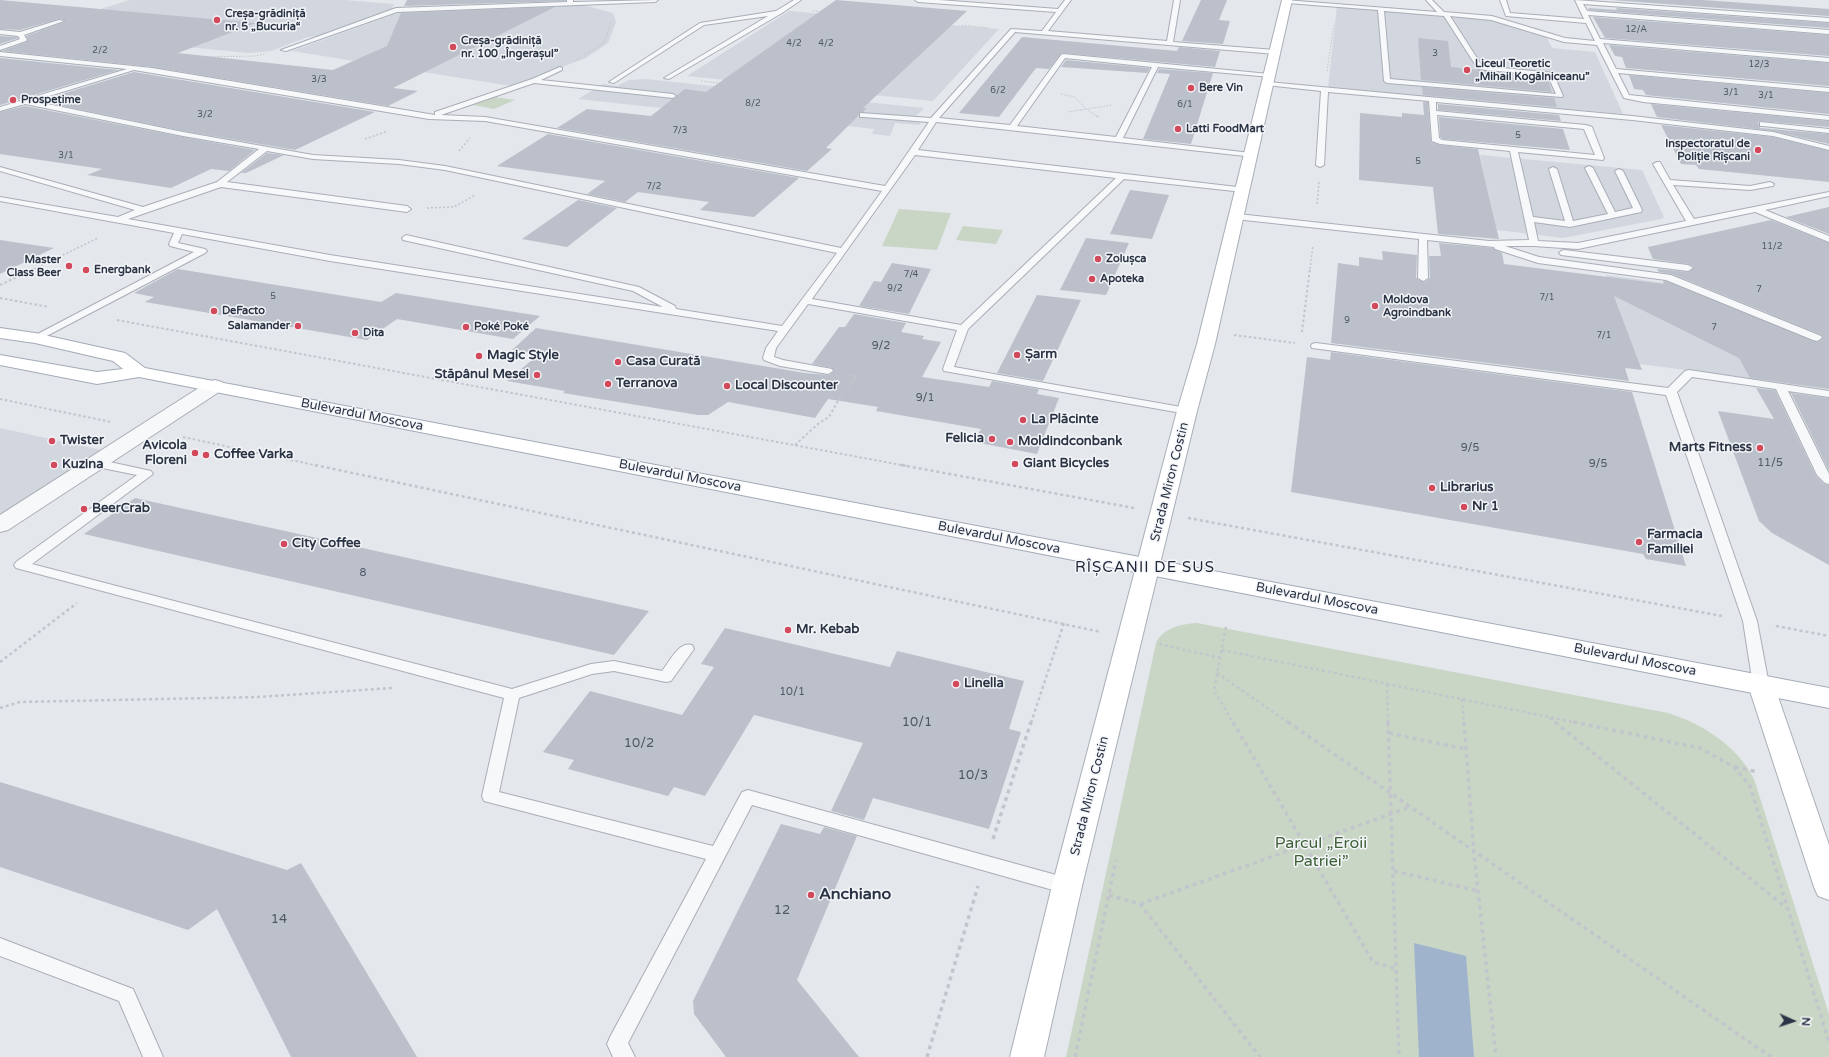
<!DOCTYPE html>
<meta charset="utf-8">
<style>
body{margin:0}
#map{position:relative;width:1829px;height:1057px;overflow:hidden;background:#e4e7ec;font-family:"Varela Round",sans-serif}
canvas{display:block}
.north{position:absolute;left:1773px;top:1001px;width:40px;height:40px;-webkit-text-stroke:3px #f4f6f9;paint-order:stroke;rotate:93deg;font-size:11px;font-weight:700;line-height:16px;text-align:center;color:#2b3445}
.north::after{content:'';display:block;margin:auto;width:14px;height:18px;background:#2b3445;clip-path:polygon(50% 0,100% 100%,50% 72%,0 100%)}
</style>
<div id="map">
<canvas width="1829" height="1057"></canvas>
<div class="north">N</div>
</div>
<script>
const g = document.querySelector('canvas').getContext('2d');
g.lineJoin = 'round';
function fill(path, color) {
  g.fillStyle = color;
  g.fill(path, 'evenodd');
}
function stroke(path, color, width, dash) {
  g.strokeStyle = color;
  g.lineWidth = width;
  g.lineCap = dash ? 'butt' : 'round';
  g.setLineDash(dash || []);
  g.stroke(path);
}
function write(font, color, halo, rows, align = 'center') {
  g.font = font + ' "Varela Round",sans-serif';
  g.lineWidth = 3;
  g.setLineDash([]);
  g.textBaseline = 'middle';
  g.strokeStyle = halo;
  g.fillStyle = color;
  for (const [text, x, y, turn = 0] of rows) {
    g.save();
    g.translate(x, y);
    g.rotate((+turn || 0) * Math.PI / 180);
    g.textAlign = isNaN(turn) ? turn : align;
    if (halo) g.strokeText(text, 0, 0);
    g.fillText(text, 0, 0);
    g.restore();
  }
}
fill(new Path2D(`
 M 133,0 L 344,0 L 394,4 L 391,10 L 319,36 L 308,37 L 271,51 L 249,53 L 43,33 L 39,29 Z
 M 580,4 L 613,13 L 616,22 L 608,43 L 586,58 L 511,86 L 292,51 L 401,12 Z
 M 1337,6 L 1494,17 L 1545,34 L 1552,48 L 1595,52 L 1623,114 L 1328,88 Z
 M 789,11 L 999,29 L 933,101 L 687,76 Z
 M 645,79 L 924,108 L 916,116 L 925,117 L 919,125 L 895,123 L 890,136 L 872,134 L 874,129 L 665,105 L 661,108 L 578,99 L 603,84 L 617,86 L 629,80 Z
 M 1480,155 L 1642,170 L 1664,217 L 1661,219 L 1563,238 L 1497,230 Z
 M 1648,248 L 1698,254 L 1829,308 L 1829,389 L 1640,364 L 1606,275 L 1664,283 L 1747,320 L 1780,309 L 1689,262 L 1652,257 Z
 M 0,428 L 101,450 L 0,515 Z`), '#d2d6de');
fill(new Path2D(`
 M 495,97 L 515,100 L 494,109 L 473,105 Z
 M 899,209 L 951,213 L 937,250 L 882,246 Z
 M 963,226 L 1003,230 L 996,244 L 956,240 Z
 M 1197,623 L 1668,713 C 1703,724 1737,746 1754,779 L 1829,1014 L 1829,1057 L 1066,1057 L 1156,643 C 1163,628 1181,624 1197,623 Z`), '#c9d6c5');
fill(new Path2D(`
 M 1414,943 L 1466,956 L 1474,1057 L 1419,1057 Z`), '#9fb4cc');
fill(new Path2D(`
 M 0,0 L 256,23 L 178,53 L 333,70 L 387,46 L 401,13 L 555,7 L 393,88 L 418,91 L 388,106 L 152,67 L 2,51 L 26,42 L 28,40 L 26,36 L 65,22 L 64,20 L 59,19 L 20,30 L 0,29 Z
 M 407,0 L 566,0 L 566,1 L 404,6 Z
 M 836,0 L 967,11 L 863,108 L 867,108 L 863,112 L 859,112 L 858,116 L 826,148 L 832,149 L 807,171 L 557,128 L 587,109 L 651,116 L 685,89 L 706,92 Z
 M 1201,0 L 1227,0 L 1219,20 L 1230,21 L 1223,44 L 1182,41 Z
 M 1611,0 L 1703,0 L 1829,9 L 1829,16 Z
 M 1588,8 L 1617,10 L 1616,8 L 1829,23 L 1829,28 L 1589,10 Z
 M 1593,17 L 1829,35 L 1829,56 L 1605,38 Z
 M 0,36 L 17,37 L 18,38 L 0,44 Z
 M 1022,37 L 1177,51 L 1179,47 L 1220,51 L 1215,67 L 1062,53 L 1049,69 L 1036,68 L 999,117 L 959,113 Z
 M 1418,38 L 1448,41 L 1451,67 L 1547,77 L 1552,92 L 1421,80 Z
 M 1609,45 L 1829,63 L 1829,86 L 1626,68 L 1622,57 L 1615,56 Z
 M 0,58 L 119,70 L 0,105 Z
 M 1066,60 L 1150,68 L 1147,73 L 1061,67 Z
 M 1159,69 L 1213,73 L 1191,144 L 1143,139 L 1170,74 L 1157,73 Z
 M 134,72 L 375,112 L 295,150 L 183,131 L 39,101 Z
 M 1629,75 L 1829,93 L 1829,114 L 1646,95 L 1643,90 L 1634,89 Z
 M 1422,87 L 1554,98 L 1557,107 L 1423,95 Z
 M 1423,102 L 1428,102 L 1431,142 L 1440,145 L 1478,149 L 1499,239 L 1438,234 L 1433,187 L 1359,180 L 1360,113 L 1402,117 L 1402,113 L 1424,115 Z
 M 1438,104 L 1559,115 L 1561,121 L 1438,110 Z
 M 1651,104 L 1829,121 L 1829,127 L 1760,121 L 1758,122 L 1760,128 L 1829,134 L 1829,144 L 1773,131 L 1657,117 Z
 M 25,106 L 183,137 L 255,150 L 229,171 L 211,169 L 171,188 L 87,175 L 102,169 L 0,154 L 0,112 Z
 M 1439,117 L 1563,129 L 1570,150 L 1443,139 L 1440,137 Z
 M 1661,125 L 1773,137 L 1829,151 L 1829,182 L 1699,169 L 1696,165 L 1681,164 Z
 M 548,134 L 799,178 L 754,217 L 700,210 L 709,202 L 638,192 L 625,202 L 587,194 L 605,181 L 497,166 Z
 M 267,153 L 284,155 L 246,173 L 241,173 Z
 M 1130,190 L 1169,195 L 1152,239 L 1110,234 Z
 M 578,200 L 617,208 L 567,247 L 522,239 Z
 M 1829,207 L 1829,234 L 1786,217 Z
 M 1771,220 L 1829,243 L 1829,389 L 1750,378 L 1739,358 L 1614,296 L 1642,370 L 1625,368 L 1629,381 L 1331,343 L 1338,263 L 1359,266 L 1359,257 L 1383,260 L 1382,251 L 1417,255 L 1416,278 L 1424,282 L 1430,278 L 1429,256 L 1441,256 L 1439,243 L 1493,248 L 1502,253 L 1504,264 L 1664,284 L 1663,281 L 1666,281 L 1818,342 L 1823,338 L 1822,335 L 1672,274 L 1659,272 L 1657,269 L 1688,272 L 1694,267 L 1688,264 L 1653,259 L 1648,247 Z
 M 1086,238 L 1129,243 L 1106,295 L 1060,290 Z
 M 0,240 L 54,248 L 0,274 Z
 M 892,263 L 931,269 L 909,314 L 859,306 L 874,281 L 881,282 Z
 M 178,269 L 381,302 L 396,293 L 540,316 L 513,339 L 397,319 L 367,340 L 145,302 L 154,297 L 134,293 Z
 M 1037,295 L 1081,300 L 1043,381 L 997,373 Z
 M 854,314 L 906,323 L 901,332 L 924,336 L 922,339 L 941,342 L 922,377 L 989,387 L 992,381 L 1039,389 L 1037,394 L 1059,398 L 1037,454 L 974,442 L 981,429 L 876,411 L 878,407 L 828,399 L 815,418 L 728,402 L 708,415 L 698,415 L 563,393 L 565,391 L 507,381 L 539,354 L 512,350 L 536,328 L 805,373 L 829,375 L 834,371 L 832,368 L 812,364 L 839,327 L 845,327 Z
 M 1331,352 L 1632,392 L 1686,566 L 1646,559 L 1643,554 L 1291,492 L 1307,357 L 1330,360 Z
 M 1756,388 L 1775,390 L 1816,476 L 1824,484 L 1829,485 L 1829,565 L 1772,533 L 1759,521 L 1718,411 L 1774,419 Z
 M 1791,393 L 1829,398 L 1829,471 Z
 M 135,498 L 649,611 L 614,655 L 84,534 Z
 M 725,628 L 890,667 L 897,651 L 1024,681 L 1009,729 L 1021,732 L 989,829 L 873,798 L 864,820 L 831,811 L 863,743 L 754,715 L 705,796 L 674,787 L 668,796 L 568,769 L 574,760 L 543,752 L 590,691 L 682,715 L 714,667 L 701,664 Z
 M 0,782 L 287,870 L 301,863 L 417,1057 L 291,1057 L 217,909 L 188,930 L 0,867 Z
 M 781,824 L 820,834 L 824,827 L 857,836 L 797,980 L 859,1057 L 726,1057 L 694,1014 L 693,1001 Z`), '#bbc0ca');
const lane = new Path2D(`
 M 567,0 L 573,0 L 573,2 L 658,0 L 655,2 L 397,12 L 286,51 L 281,50 L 396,8 L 567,2 Z
 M 794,0 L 801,0 L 782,13 L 669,79 L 664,78 L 768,16 L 704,25 L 614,83 L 609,82 L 700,23 L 776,11 Z
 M 915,0 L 939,0 L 1058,9 L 1065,0 L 1071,0 L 1048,31 L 1167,41 L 1174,0 L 1180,0 L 1173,42 L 1275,50 L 1278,52 L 1275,54 L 1015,32 L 939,118 L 1010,125 L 1061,55 L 1063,54 L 1269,74 L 1271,75 L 1271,77 L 1158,67 L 1123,138 L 1251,153 L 1255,155 L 1254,157 L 936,122 L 918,150 L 1246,188 L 1246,192 L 1243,192 L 1124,179 L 968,329 L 954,367 L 1187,408 L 1193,411 L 1191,413 L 1187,414 L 944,371 L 943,369 L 957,330 L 808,304 L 776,348 L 774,357 L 783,360 L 832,369 L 833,371 L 828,374 L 780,366 L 764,360 L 763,358 L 766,348 L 778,331 L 330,261 L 182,234 L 178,243 L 205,249 L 207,251 L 205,253 L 39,340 L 35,341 L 30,338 L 194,252 L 170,246 L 169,244 L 174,233 L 0,201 L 0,197 L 118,217 L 135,210 L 0,171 L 0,167 L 143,207 L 217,182 L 259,149 L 183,136 L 25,104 L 0,111 L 0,107 L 127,69 L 0,56 L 0,52 L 152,68 L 435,115 L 435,112 L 532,79 L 560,67 L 562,68 L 562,70 L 541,80 L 673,94 L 676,96 L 673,98 L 534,83 L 441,115 L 485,117 L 885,186 L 929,122 L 863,117 L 860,117 L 860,113 L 931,118 L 1011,29 L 1042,31 L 1056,12 L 918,2 ZM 1065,58 L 1152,67 L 1116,137 L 1017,126 ZM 134,70 L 429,119 L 485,121 L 882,191 L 841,248 L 445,166 L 399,160 L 313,155 L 183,132 L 33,101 ZM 267,151 L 313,159 L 399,164 L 445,170 L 837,253 L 782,326 L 676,309 L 675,306 L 639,287 L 406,235 L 402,238 L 403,240 L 633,291 L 663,307 L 330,255 L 128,219 L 221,187 L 407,212 L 411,209 L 407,206 L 227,182 ZM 915,155 L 1116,178 L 961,325 L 812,299 Z
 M 1285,0 L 1437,12 L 1426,0 L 1432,0 L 1444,12 L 1492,16 L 1565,38 L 1595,41 L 1586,23 L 1506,16 L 1500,0 L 1506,0 L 1510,13 L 1584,19 L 1575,0 L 1829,18 L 1829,22 L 1583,4 L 1587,11 L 1829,30 L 1829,34 L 1588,15 L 1600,39 L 1829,58 L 1829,62 L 1603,43 L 1616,69 L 1829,88 L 1829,92 L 1618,73 L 1629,95 L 1829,116 L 1829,120 L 1643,102 L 1624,98 L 1597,45 L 1564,42 L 1491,20 L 1450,16 L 1482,66 L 1553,73 L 1563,96 L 1562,97 L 1387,83 L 1384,81 L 1378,10 L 1287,3 ZM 1384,11 L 1444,16 L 1478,69 L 1548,76 L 1556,94 L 1390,79 Z
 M 59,20 L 64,21 L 24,35 L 27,40 L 26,41 L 0,50 L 0,46 L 20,39 L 18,36 L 0,34 L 0,30 L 20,32 Z
 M 1268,82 L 1632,116 L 1773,132 L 1829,146 L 1829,150 L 1773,136 L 1632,120 L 1436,102 L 1436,111 L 1586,125 L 1592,127 L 1604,158 L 1603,160 L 1518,152 L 1533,217 L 1565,221 L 1549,169 L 1553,167 L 1557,169 L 1573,221 L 1608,214 L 1585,168 L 1589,166 L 1593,168 L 1615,212 L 1633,208 L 1615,171 L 1619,169 L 1623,171 L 1642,210 L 1641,212 L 1570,227 L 1534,222 L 1538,241 L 1578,243 L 1686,221 L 1653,164 L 1657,162 L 1660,162 L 1670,180 L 1750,186 L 1770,182 L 1774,184 L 1773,186 L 1750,190 L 1673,185 L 1694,219 L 1829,192 L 1829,196 L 1765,210 L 1829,236 L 1829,242 L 1755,212 L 1578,249 L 1534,246 L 1505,246 L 1539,257 L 1671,275 L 1821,336 L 1822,338 L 1817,341 L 1813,340 L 1666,280 L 1538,263 L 1495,249 L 1494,247 L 1427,240 L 1428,278 L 1423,281 L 1418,278 L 1419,239 L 1235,219 L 1234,217 L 1238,214 L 1489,241 L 1529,240 L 1510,151 L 1440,144 L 1432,141 L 1429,101 L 1328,92 L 1324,165 L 1320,167 L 1316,165 L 1321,91 L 1266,85 L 1266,83 ZM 1437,115 L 1584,129 L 1595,155 L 1442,140 L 1439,138 Z
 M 1760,122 L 1829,129 L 1829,133 L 1763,126 L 1760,126 Z
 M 1564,250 L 1688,265 L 1693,268 L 1688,271 L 1561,255 L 1559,253 L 1561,251 Z
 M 1316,343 L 1668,388 L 1685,371 L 1689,370 L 1829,391 L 1829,397 L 1788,391 L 1829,474 L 1829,484 L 1825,483 L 1817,475 L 1776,389 L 1692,377 L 1677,392 L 1757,621 L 1769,685 L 1766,689 L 1761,690 L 1756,689 L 1753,685 L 1743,621 L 1666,395 L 1312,348 L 1311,346 L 1312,344 Z
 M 96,459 L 151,471 L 153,474 L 32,564 L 512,689 L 591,664 L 614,661 L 662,671 C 670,661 679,641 692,645 L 694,649 L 671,681 L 666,682 L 614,671 L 592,674 L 519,698 L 499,792 L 713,846 L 742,792 L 748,790 L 1067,878 L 1073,881 L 1076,886 L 1073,891 L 1067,894 L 752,805 L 628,1043 L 635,1057 L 613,1057 L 607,1044 L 610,1037 L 706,859 L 484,801 L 482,796 L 504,698 L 16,568 L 14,565 L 16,562 L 137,475 L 92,466 L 90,463 L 92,460 Z
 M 0,938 L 133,989 L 163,1057 L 143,1057 L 119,1001 L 0,956 Z`);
const street = new Path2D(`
 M 215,380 L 222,382 L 224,386 L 222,390 L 8,530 L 0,532 L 0,515 L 208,382 Z`);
const secondary = new Path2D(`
 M 1282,0 L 1292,0 L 1215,344 L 1197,411 L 1082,886 L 1044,1057 L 1010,1057 L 1052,886 L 1177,411 L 1197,344 Z
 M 1761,676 L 1770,678 L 1774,685 L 1829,845 L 1829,900 L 1818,896 L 1814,887 L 1748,685 L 1752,678 Z`);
const primary = new Path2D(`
 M 0,328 L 35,333 L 125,353 L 145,368 L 1829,688 L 1829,708 L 139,377 L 97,384 L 0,365 L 0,355 L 97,372 L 123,369 L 113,361 L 35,343 L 0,338 Z`);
stroke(lane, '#a9aeb7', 2);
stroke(street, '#a9aeb7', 2);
stroke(secondary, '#a9aeb7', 2);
stroke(primary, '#a3abb8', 2);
stroke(new Path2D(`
 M 813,11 L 916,21
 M 80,16 L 131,0
 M 962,25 L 989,28
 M 1019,55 L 1038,58
 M 200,57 L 255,56 L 265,54
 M 574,61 L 604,43 L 611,22
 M 1327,71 L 1334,24
 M 701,81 L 853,98
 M 1061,94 L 1075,97 L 1085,108 L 1098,117
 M 1068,112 L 1112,105`), '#c2c5cb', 1, [1.5, 1.5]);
stroke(new Path2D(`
 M 1097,116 L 1098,117
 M 365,139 L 388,131
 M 459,151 L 470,138
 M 1317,204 L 1319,182
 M 427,208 L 454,207 L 475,195
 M 34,269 L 98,238
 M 1310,269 L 1313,245`), '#c2c5cb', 1.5, [2, 2]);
stroke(new Path2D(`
 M 0,285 L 36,268
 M 0,298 L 49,307
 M 117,320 L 907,466
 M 1302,332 L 1310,268
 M 1234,335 L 1295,343
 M 0,399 L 111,422
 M 183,437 L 319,466
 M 795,445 L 819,423 L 829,417 L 843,392 L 857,376 L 848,375`), '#c2c5cb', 2, [2.5, 2.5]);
stroke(new Path2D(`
 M 315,465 L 1101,632
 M 901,465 L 1134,508
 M 1188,518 L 1722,616
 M 1776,626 L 1829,636
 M 1226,627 L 1214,690 L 1233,723
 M 1159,644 L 1220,658
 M 1222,650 L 1578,723
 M 0,662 L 77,603
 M 1217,673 L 1289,723
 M 1387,684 L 1388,723
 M 1462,699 L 1464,723
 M 0,708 L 20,702 L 258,697 L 392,688
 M 1550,718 L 1556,723
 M 1031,723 L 1064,623`), '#c2c5cb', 2.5, [3, 3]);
stroke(new Path2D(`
 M 1233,722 L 1373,962 L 1397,969
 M 1288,722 L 1771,1057
 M 1388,722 L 1399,1057
 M 1464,722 L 1474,853 L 1496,1057
 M 1555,722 L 1788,909
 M 1573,722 L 1700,748 L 1734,767 L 1750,786 L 1829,1042
 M 1389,733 L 1465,749
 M 1735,767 L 1758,772
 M 993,839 L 1031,722
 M 1394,871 L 1478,891
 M 1109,895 L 1140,904 L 1260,1057
 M 1140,904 L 1410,807
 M 927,1057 L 978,886
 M 1075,1057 L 1116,860`), '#c2c5cb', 3.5, [4, 4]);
fill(lane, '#f7f8fa');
fill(street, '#f7f8fa');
fill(secondary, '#fff');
fill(primary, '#fff');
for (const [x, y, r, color] of [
 [217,20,4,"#d1495b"],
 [453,47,4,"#d1495b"],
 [1467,70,4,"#d1495b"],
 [1191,88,4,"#d1495b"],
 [13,100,4,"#d1495b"],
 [1178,129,4,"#d1495b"],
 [1758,150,4,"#d1495b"],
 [1098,259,4,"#d1495b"],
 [69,266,4,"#d1495b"],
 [86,270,4,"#d1495b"],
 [1092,279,4,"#d1495b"],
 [1375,306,4,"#d1495b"],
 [214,311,4,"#d1495b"],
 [298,326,4,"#d1495b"],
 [466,327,4,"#d1495b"],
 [355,333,4,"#d1495b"],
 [1017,355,4,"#d1495b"],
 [479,356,4,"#d1495b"],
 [618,362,4,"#d1495b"],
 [537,375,4,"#d1495b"],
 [608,384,4,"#d1495b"],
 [727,386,4,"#d1495b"],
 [1023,420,4,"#d1495b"],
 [992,439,4,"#d1495b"],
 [52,441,4,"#d1495b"],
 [1010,442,4,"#d1495b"],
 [1760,448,4,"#d1495b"],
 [195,453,4,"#d1495b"],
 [206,455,4,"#d1495b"],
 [1015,464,4,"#d1495b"],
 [54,465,4,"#d1495b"],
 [1432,488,4,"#d1495b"],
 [1464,507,4,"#d1495b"],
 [84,509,4,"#d1495b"],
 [1639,542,4,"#d1495b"],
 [284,544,4,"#d1495b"],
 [788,630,4,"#d1495b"],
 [956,684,4,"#d1495b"],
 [811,895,4,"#d1495b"]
]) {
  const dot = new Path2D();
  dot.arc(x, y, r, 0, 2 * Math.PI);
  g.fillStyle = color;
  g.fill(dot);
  stroke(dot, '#f4f6f9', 1.5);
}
write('9px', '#4f5766', null, [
 ["12/A",1636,30],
 ["4/2",794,44],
 ["4/2",826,44],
 ["2/2",100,51],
 ["3",1435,54],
 ["12/3",1759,65],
 ["3/3",319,80],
 ["6/2",998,91],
 ["3/1",1731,93],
 ["3/1",1766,96],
 ["8/2",753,104],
 ["6/1",1185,105],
 ["3/2",205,115],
 ["7/3",680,131],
 ["5",1518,136],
 ["3/1",66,156],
 ["5",1418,162],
 ["7/2",654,187],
 ["11/2",1772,247],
 ["7/4",911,275],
 ["9/2",895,289],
 ["7",1759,290],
 ["5",273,297],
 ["7/1",1547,298],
 ["9",1347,321],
 ["7",1714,328],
 ["7/1",1604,336]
]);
write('bold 11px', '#2b3445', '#f4f6f9', [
 ["Creșa-grădiniță",225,14],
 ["nr. 5 „Bucuria“",225,27],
 ["Creșa-grădiniță",461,41],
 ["nr. 100 „Îngerașul”",461,54],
 ["Liceul Teoretic",1475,64],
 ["„Mihail Kogălniceanu”",1475,77],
 ["Bere Vin",1199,88],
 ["Prospețime",21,100],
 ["Latti FoodMart",1186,129],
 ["Inspectoratul de",1750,144,"right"],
 ["Poliție Rîșcani",1750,157,"right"],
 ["Zolușca",1106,259],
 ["Master",61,260,"right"],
 ["Class Beer",61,273,"right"],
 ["Energbank",94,270],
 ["Apoteka",1100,279],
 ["Moldova",1383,300],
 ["Agroindbank",1383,313],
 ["DeFacto",222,311],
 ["Salamander",290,326,"right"],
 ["Poké Poké",474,327],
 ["Dita",363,333]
], 'left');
write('11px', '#4f5766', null, [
 ["9/2",881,346],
 ["9/1",925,398],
 ["9/5",1470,448],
 ["11/5",1770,463],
 ["9/5",1598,464],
 ["8",363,573],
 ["10/1",792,692]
]);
write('bold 13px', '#2b3445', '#f4f6f9', [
 ["Șarm",1025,355],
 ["Magic Style",487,356],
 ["Casa Curată",626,362],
 ["Stăpânul Mesei",529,375,"right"],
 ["Terranova",616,384],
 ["Local Discounter",735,386],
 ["La Plăcinte",1031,420],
 ["Felicia",984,439,"right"],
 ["Twister",60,441],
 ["Moldindconbank",1018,442],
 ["Avicola",187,446,"right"],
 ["Floreni",187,461,"right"],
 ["Marts Fitness",1752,448,"right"],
 ["Coffee Varka",214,455],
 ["Giant Bicycles",1023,464],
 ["Kuzina",62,465],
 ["Librarius",1440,488],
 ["Nr 1",1472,507],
 ["BeerCrab",92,509],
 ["Farmacia",1647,535],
 ["Familiei",1647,550],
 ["City Coffee",292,544],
 ["Mr. Kebab",796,630],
 ["Linella",964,684]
], 'left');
write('13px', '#2b3445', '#f4f6f9', [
 ["Bulevardul Moscova",362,415,11],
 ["Bulevardul Moscova",680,476,11],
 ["Strada Miron Costin",1170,482,-76],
 ["Bulevardul Moscova",999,538,11],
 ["Bulevardul Moscova",1317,599,11],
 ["Bulevardul Moscova",1635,660,11],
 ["Strada Miron Costin",1090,796,-76]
]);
write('13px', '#4f5766', null, [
 ["10/1",917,723],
 ["10/2",639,744],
 ["10/3",973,776],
 ["12",782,911],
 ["14",279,920]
]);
g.letterSpacing = '1px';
write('15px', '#1d2536', '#f4f6f9', [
 ["RÎȘCANII DE SUS",1145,568]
]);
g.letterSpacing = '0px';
write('16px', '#3f6138', '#f4f6f9', [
 ["Parcul „Eroii",1321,844],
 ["Patriei”",1321,862]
]);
write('bold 16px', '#2b3445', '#f4f6f9', [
 ["Anchiano",819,895]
], 'left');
</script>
